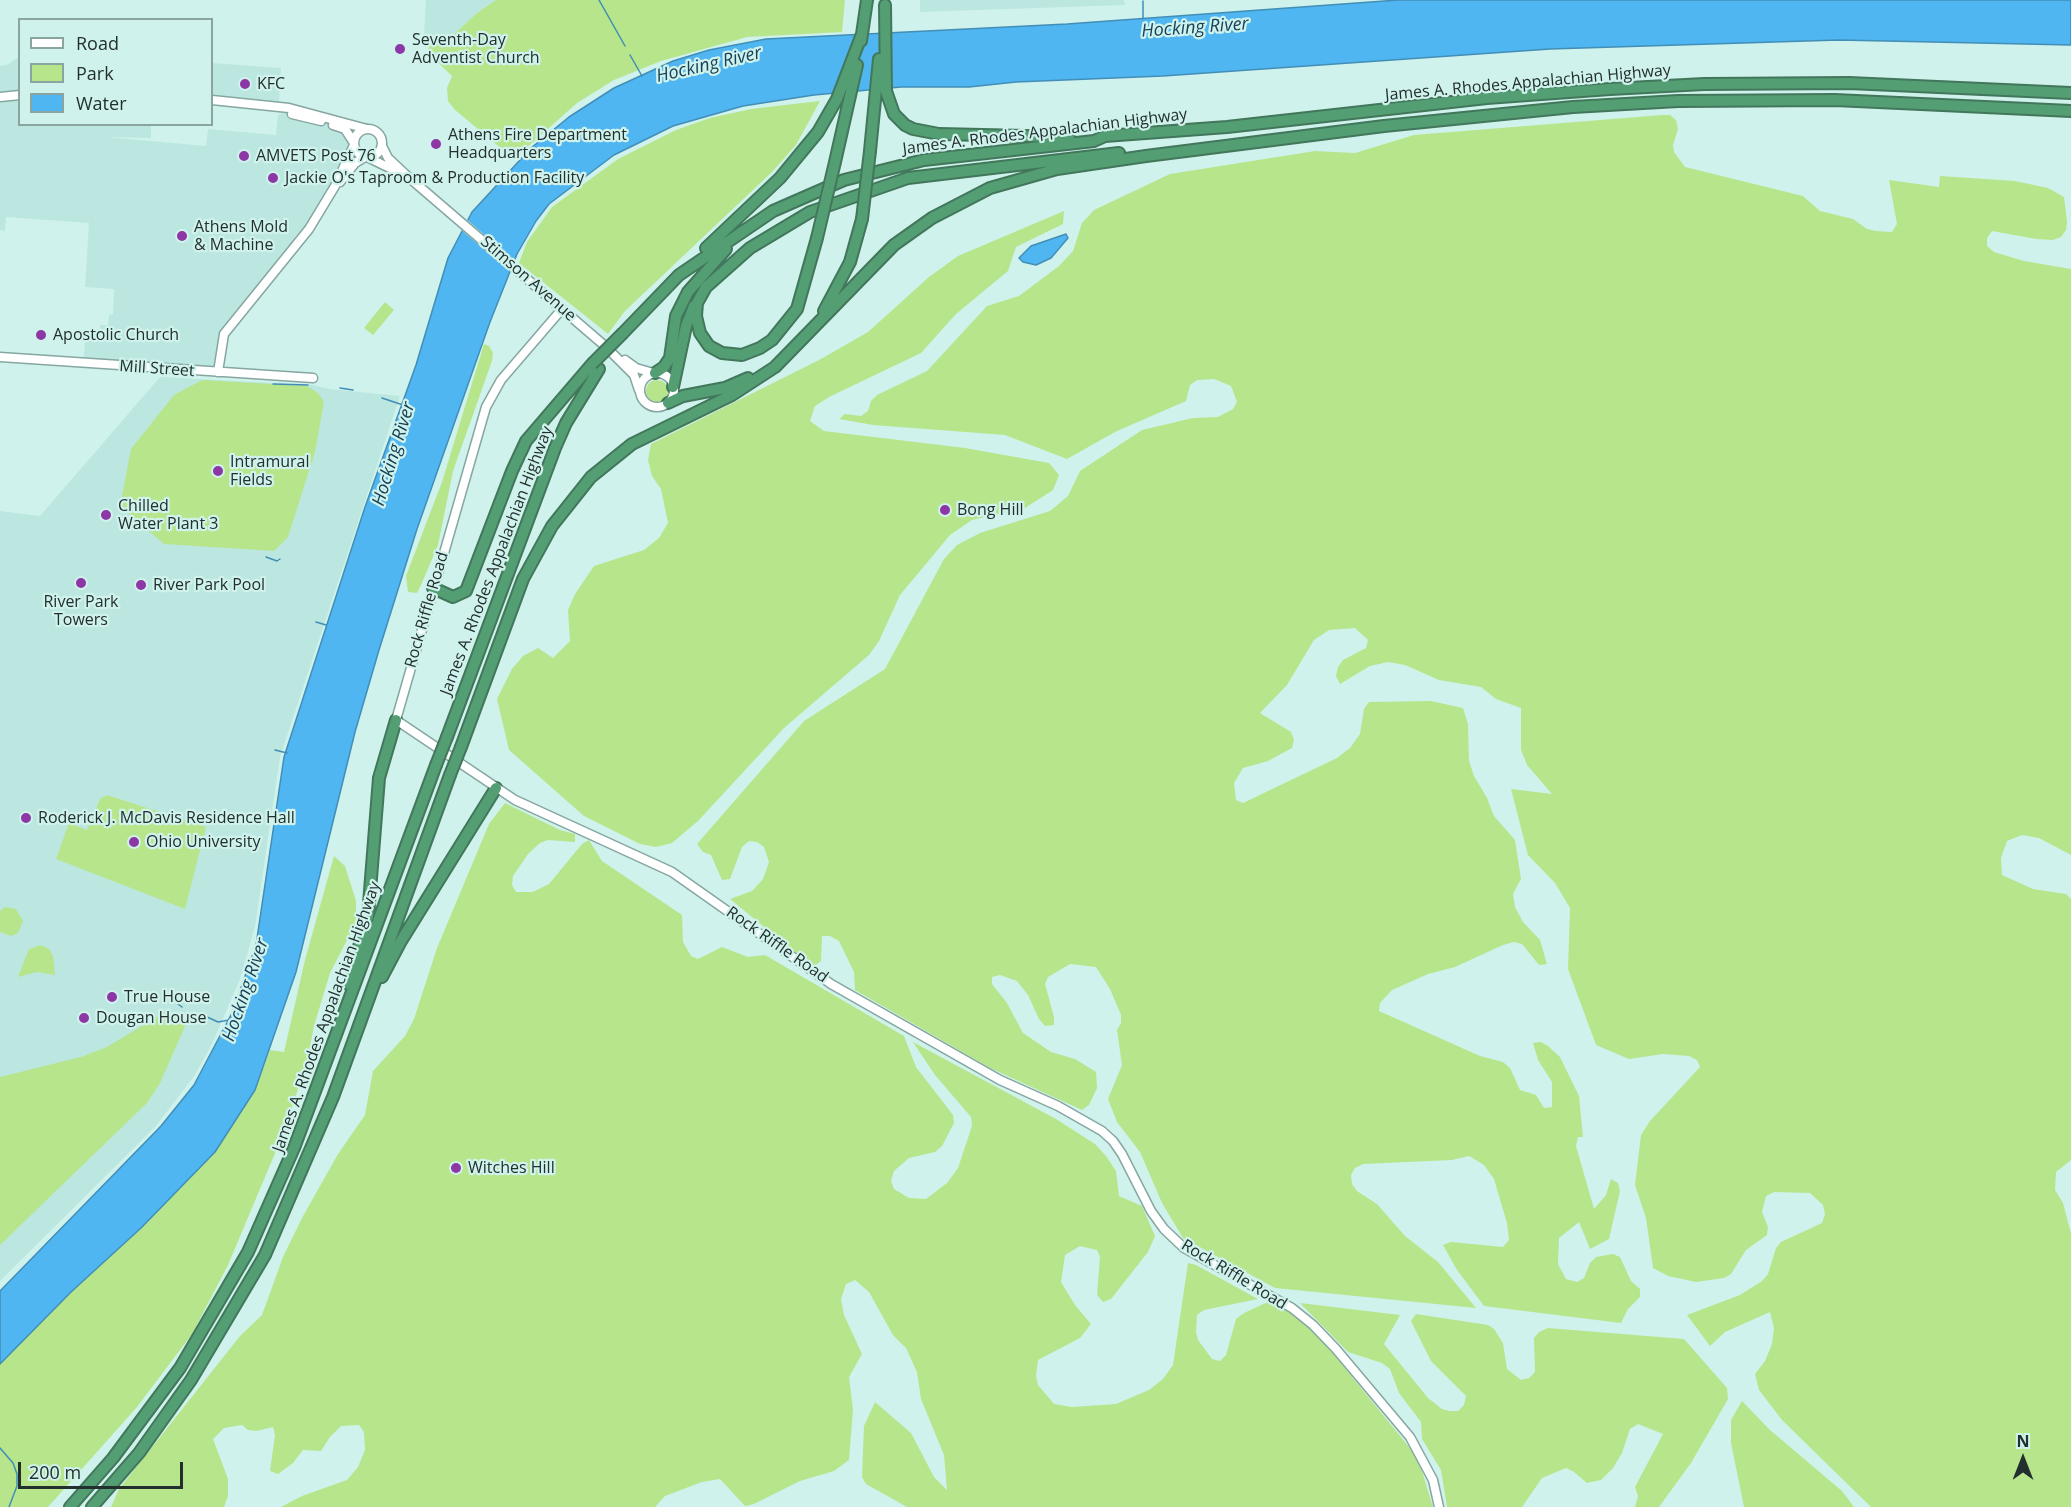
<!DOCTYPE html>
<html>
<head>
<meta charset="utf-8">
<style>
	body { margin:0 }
	#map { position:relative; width:2071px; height:1507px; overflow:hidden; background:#d0f2ec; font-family:"Open Sans",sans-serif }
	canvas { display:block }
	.legend { position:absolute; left:18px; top:18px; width:195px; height:108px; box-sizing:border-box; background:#d0f2ec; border:2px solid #8aa4a0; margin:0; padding:8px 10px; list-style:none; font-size:18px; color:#222f2d }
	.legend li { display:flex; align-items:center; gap:12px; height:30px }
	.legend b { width:30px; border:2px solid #8aa4a0 }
	.north { position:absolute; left:1993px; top:1429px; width:60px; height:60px; -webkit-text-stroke:4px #d0f2ec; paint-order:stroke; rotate:0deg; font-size:16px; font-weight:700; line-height:24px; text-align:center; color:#222f2d }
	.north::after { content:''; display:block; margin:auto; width:21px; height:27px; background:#222f2d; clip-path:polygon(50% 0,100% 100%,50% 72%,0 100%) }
	.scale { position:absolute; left:18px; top:1462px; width:165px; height:27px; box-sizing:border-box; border:3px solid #222f2d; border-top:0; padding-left:8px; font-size:18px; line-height:21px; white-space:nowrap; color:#222f2d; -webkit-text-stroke:4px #d0f2ec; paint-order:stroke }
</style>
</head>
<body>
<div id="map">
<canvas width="2071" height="1507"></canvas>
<ul class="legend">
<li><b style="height:8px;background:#fff"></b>Road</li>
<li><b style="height:16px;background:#b7e58c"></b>Park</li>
<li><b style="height:16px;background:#4fb6f1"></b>Water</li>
</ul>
<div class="north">N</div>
<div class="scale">200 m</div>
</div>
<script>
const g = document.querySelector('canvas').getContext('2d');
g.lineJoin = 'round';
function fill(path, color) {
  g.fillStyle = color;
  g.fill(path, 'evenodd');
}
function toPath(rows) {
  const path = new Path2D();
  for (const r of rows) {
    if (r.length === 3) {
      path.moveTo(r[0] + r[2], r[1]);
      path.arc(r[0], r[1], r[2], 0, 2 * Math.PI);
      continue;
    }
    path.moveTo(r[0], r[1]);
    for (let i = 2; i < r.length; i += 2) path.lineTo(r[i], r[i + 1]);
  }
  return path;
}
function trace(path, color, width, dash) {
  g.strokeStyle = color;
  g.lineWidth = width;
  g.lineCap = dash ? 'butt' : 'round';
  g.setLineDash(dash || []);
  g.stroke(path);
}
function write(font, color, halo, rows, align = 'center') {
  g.font = font + ' "Open Sans",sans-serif';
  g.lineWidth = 4.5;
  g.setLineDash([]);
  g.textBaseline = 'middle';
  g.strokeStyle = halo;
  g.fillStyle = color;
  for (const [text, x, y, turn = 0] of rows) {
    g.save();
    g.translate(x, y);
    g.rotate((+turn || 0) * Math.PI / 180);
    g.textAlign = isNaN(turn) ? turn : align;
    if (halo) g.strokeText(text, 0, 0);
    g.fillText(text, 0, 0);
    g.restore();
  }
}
fill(toPath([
	[426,0,496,0,477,13,453,35,424,35],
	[920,0,1124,0,1125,5,920,12],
	[19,57,20,124,151,125,151,138,106,137,206,146,208,129,276,135,278,115,285,112,335,125,354,143,317,217,224,334,218,372,87,364,84,357,85,338,99,339,100,325,108,325,109,315,113,314,114,289,85,287,89,223,6,217,5,231,0,230,0,66,7,65],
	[212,63,281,68,279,103,212,97],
	[160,377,314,385,329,389,400,396,280,757,255,927,240,979,212,1044,195,1075,156,1126,0,1281,0,511,40,516]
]), '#bce7e0');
fill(toPath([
	[496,0,845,0,842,32,747,37,661,61,614,80,577,103,514,159,455,110,448,101,447,88,452,76,427,52,433,35,453,35,477,13],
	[820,101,796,145,772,172,625,311,608,334,519,263,527,242,552,207,618,159,676,130,710,118,751,109],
	[1662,115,1670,115,1676,120,1678,129,1673,145,1674,152,1685,167,1803,196,1820,211,1853,219,1867,229,1876,231,1892,232,1897,224,1889,180,1939,187,1940,176,2015,181,2048,188,2064,197,2067,222,2066,230,2061,237,2053,240,2036,239,1992,231,1987,238,1987,246,1994,252,2024,261,2071,269,2071,855,2039,838,2022,835,2007,841,2001,858,2002,875,2033,889,2066,894,2071,899,2071,1160,2056,1172,2055,1190,2063,1203,2071,1234,2071,1507,1871,1507,1782,1420,1759,1390,1755,1374,1765,1361,1772,1344,1774,1328,1770,1312,1725,1332,1710,1346,1687,1315,1740,1295,1762,1281,1768,1274,1776,1248,1781,1242,1822,1223,1825,1214,1823,1205,1810,1193,1774,1192,1766,1196,1762,1212,1768,1227,1767,1235,1746,1250,1731,1274,1724,1278,1696,1282,1668,1276,1653,1268,1646,1218,1635,1185,1641,1135,1650,1121,1700,1067,1697,1060,1689,1056,1663,1054,1629,1059,1596,1045,1568,969,1570,908,1555,883,1528,855,1511,789,1552,794,1527,765,1521,750,1521,708,1496,699,1481,687,1439,680,1405,665,1388,662,1370,666,1340,684,1336,676,1338,667,1343,660,1366,648,1368,640,1355,628,1329,630,1314,640,1287,685,1260,713,1291,732,1294,740,1292,748,1268,761,1243,768,1234,783,1236,800,1243,803,1337,758,1350,748,1360,734,1364,709,1369,702,1431,701,1463,708,1468,724,1469,761,1474,776,1487,798,1494,816,1515,840,1521,879,1513,894,1515,907,1523,922,1540,940,1547,964,1539,965,1522,944,1514,942,1503,945,1455,967,1428,974,1392,990,1380,1003,1379,1011,1480,1056,1503,1062,1510,1068,1520,1090,1536,1095,1544,1108,1552,1107,1552,1082,1538,1060,1533,1043,1541,1042,1548,1046,1560,1057,1579,1096,1583,1137,1578,1137,1576,1146,1594,1209,1606,1195,1611,1179,1618,1183,1620,1191,1609,1239,1590,1249,1579,1222,1559,1238,1558,1264,1566,1279,1577,1282,1584,1278,1590,1263,1596,1257,1613,1254,1620,1257,1631,1281,1640,1289,1640,1297,1628,1309,1621,1323,1484,1306,1457,1270,1443,1245,1451,1242,1503,1247,1509,1240,1507,1223,1494,1179,1484,1165,1469,1156,1452,1160,1363,1164,1355,1168,1351,1175,1352,1184,1357,1191,1377,1204,1405,1236,1438,1262,1476,1308,1275,1288,1183,1238,1162,1203,1140,1152,1117,1122,1108,1099,1122,1065,1117,1030,1121,1023,1121,1015,1110,989,1096,967,1070,964,1048,977,1045,984,1054,1017,1054,1025,1045,1026,1039,1019,1028,995,1017,981,1000,975,992,977,992,984,1007,1003,1023,1033,1051,1052,1075,1059,1096,1072,1097,1088,1089,1105,1082,1110,990,1068,855,990,854,972,839,941,830,936,822,936,821,961,813,967,730,899,752,891,763,879,769,862,764,847,757,842,749,841,742,847,730,879,722,880,711,855,703,852,697,844,804,721,885,669,944,559,957,545,980,533,1050,511,1068,496,1080,471,1142,430,1193,418,1218,417,1233,409,1237,402,1231,386,1214,379,1197,380,1190,385,1186,401,1115,432,1067,459,1005,435,873,425,839,419,845,414,861,416,868,411,871,401,877,395,927,371,987,306,1019,296,1059,266,1073,251,1082,223,1094,210,1170,174,1315,151,1355,153,1414,135],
	[1064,211,1063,224,1016,247,1008,271,956,314,921,353,829,397,815,406,810,421,824,431,965,448,1049,463,1059,475,1053,490,1025,508,972,520,950,535,900,595,879,641,869,655,784,728,698,821,672,843,656,847,640,844,584,816,509,750,497,699,512,669,523,656,538,648,553,658,570,641,568,610,575,594,594,566,644,550,659,538,668,523,661,489,652,476,648,460,651,444,821,359,868,332,929,277,958,256],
	[385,302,394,310,373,335,364,328],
	[484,344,489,346,493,353,492,361,453,471,438,545,421,585,417,593,408,592,406,576,442,482],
	[657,391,11],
	[202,380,307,386,318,393,324,402,315,452,288,537,274,551,164,544,120,506,131,449,174,395],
	[107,795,206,827,185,909,56,859,69,823,87,830,100,799],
	[505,803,560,830,575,834,575,842,548,840,540,843,528,854,513,876,512,885,516,892,533,892,549,884,582,844,589,840,602,861,682,915,683,942,691,956,698,959,722,947,748,957,765,955,904,1036,916,1067,953,1115,954,1123,942,1146,935,1152,909,1158,894,1171,891,1181,894,1189,909,1198,926,1199,947,1183,958,1168,972,1126,971,1117,935,1075,913,1042,1056,1119,1095,1144,1106,1156,1116,1171,1119,1196,1142,1206,1155,1236,1148,1252,1111,1299,1103,1302,1097,1295,1100,1257,1097,1250,1080,1246,1065,1255,1061,1282,1075,1305,1091,1324,1080,1338,1038,1360,1036,1376,1038,1385,1054,1404,1072,1407,1116,1404,1149,1390,1163,1379,1173,1365,1188,1263,1196,1265,1258,1299,1204,1310,1197,1315,1196,1332,1198,1340,1212,1359,1220,1361,1226,1355,1236,1319,1244,1313,1270,1301,1309,1324,1418,1458,1433,1507,907,1507,866,1484,862,1477,864,1426,875,1402,911,1433,934,1477,947,1490,944,1455,921,1399,917,1372,906,1348,893,1335,869,1292,855,1280,846,1284,841,1299,844,1315,862,1354,849,1377,853,1410,849,1460,834,1471,800,1481,754,1504,745,1506,720,1479,702,1482,673,1493,665,1496,655,1507,281,1507,302,1496,347,1480,358,1467,365,1450,364,1432,359,1425,341,1426,330,1437,321,1451,303,1450,293,1463,278,1474,270,1471,275,1435,273,1427,256,1431,248,1430,242,1425,224,1428,213,1439,228,1479,228,1496,224,1507,111,1507,119,1489,240,1336,262,1315,283,1257,302,1218,338,1154,365,1115,373,1071,405,1036,414,1019,437,948,489,824],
	[334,856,345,866,356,901,356,923,330,973,314,1026,307,1063,281,1139,228,1265,192,1334,137,1407,48,1507,0,1507,0,1364,71,1292,141,1228,215,1152,255,1090,270,1050,284,1052,305,960],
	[5,907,16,909,23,921,18,933,11,936,0,932,0,911],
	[41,945,49,949,53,956,55,975,37,972,18,977,29,949],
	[165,1012,186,1024,160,1083,147,1103,0,1245,0,1077,81,1057,107,1047],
	[1300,1303,1400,1315,1384,1344,1428,1398,1442,1409,1449,1411,1458,1411,1464,1405,1466,1396,1431,1361,1411,1321,1416,1314,1488,1325,1494,1329,1503,1343,1507,1369,1521,1380,1529,1378,1535,1372,1534,1338,1539,1332,1548,1328,1684,1339,1727,1388,1728,1399,1691,1463,1659,1507,1635,1507,1638,1496,1635,1487,1663,1434,1638,1424,1630,1429,1622,1453,1613,1468,1601,1480,1587,1483,1574,1472,1566,1468,1542,1478,1522,1507,1447,1507,1441,1470,1422,1439,1421,1422,1399,1393,1390,1369,1382,1363,1348,1352],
	[1742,1401,1770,1430,1842,1491,1854,1507,1744,1507,1731,1443,1731,1420]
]), '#b7e58c');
const water = toPath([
	[1398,0,2071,0,2071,45,1839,40,1550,49,1163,76,1016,82,969,87,901,87,814,95,743,106,673,126,614,155,549,204,536,221,517,254,490,322,417,529,379,650,355,732,296,972,255,1090,215,1152,141,1228,71,1292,0,1364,0,1291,161,1126,194,1085,232,1013,256,945,284,757,365,507,416,365,448,258,472,212,531,148,569,117,614,88,673,61,709,50,766,39,1067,24,1398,0],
	[1066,234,1068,238,1051,258,1036,265,1023,262,1019,258,1031,246,1066,234]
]);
fill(water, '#4fb6f1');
trace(water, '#428eb6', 1.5);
fill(toPath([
	[465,218,517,263,513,274,459,228]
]), '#d0f2ec');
trace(toPath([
	[599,0,625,46],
	[1143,1,1143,19],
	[630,55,642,76],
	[273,384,308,385],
	[340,388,353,390],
	[382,398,403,405],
	[266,557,277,561,280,559],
	[316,622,326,625],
	[275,750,287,753],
	[178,1004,182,1007],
	[205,1016,218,1022,229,1020],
	[0,1448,13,1463,17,1474,17,1486,9,1507]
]), '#428eb6', 1.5);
const secondary = toPath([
	[0,97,20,95],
	[212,100,289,108,367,129],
	[292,114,321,121],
	[333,125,345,129,354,143],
	[368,143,14],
	[382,146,388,158,406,175,605,346,634,375,639,390],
	[369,158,398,172],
	[340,182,355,163,365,157],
	[562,309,501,380,486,407,396,720,515,800,672,872,831,984,1000,1080,1058,1106,1102,1131,1113,1141,1122,1154,1151,1211,1164,1229,1184,1248,1292,1308,1313,1325,1336,1349,1410,1437,1433,1480,1439,1507],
	[0,357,313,378],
	[625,360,636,368,653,373],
	[218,372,224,334,309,229,335,186,354,145],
	[657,390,17]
]);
const highway = toPath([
	[885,5,886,91,894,114,905,125,913,129,939,134,1069,137],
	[861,41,867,0],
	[870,151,879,59],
	[835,162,857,65],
	[817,238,797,309,772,340,760,348,742,355,722,353,709,346,700,333,696,316,697,303,706,287,750,248,810,212,908,178,1119,153],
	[706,248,780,178,818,132,837,99,862,34],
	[824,311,850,262,862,219],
	[623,333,679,275,773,211,844,180,924,160,1094,141,1105,136,1227,127,1487,98,1610,89,1704,84,1849,83,2071,93],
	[655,373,664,367,670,358,676,316,688,292,726,249],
	[673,387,686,326,694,306],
	[668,403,683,396,725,388,748,378],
	[433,588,453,597,466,591,512,471,526,441,592,364],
	[447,737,555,448,566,423,599,369],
	[461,747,523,579,552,526,591,477,632,444,732,395,775,367,894,245,932,218,990,188,1057,169,1146,156,1384,126,1573,107,1678,101,1835,100,2071,111],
	[382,977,401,941,496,788],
	[348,984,368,916,379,778,396,720],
	[70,1507,113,1458,180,1368,248,1252,294,1148,436,765],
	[92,1507,139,1453,191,1380,265,1255,333,1097,450,775]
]);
trace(secondary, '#86a6a1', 11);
trace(highway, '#42775b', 14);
trace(secondary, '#fff', 8);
trace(highway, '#549e74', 10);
const highwayBridge = toPath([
	[862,219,870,151],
	[817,238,835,162],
	[592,364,623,333],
	[436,765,447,737],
	[450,775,461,747]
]);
trace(highwayBridge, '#42775b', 14, []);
trace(highwayBridge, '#549e74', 10);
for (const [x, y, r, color] of [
	[400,49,6,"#8c37a5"],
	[245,84,6,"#8c37a5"],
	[436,144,6,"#8c37a5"],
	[244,156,6,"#8c37a5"],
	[273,178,6,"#8c37a5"],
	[182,236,6,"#8c37a5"],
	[41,335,6,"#8c37a5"],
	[218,471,6,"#8c37a5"],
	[945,510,6,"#8c37a5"],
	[106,515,6,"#8c37a5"],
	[81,583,6,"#8c37a5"],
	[141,585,6,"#8c37a5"],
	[26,818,6,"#8c37a5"],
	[134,842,6,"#8c37a5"],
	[112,997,6,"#8c37a5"],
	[84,1018,6,"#8c37a5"],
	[456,1168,6,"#8c37a5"]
]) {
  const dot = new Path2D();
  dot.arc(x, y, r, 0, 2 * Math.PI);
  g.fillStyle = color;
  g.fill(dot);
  trace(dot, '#d0f2ec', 2);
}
write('16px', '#222f2d', '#d0f2ec', [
	["Seventh-Day",412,40],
	["Adventist Church",412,58],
	["KFC",257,84],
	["Athens Fire Department",448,135],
	["Headquarters",448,153],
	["AMVETS Post 76",256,156],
	["Jackie O's Taproom & Production Facility",285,178],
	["Athens Mold",194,227],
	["& Machine",194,245],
	["Apostolic Church",53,335],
	["Intramural",230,462],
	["Fields",230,480],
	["Chilled",118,506],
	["Water Plant 3",118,524],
	["Bong Hill",957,510],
	["River Park Pool",153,585],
	["River Park",81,602,"center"],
	["Towers",81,620,"center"],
	["Roderick J. McDavis Residence Hall",38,818],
	["Ohio University",146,842],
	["True House",124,997],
	["Dougan House",96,1018],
	["Witches Hill",468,1168]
], 'left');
write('16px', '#222f2d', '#d0f2ec', [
	["James A. Rhodes Appalachian Highway",1528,83,-5],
	["James A. Rhodes Appalachian Highway",1045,132,-7],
	["Stimson Avenue",528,279,41],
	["Mill Street",157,369,4],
	["James A. Rhodes Appalachian Highway",497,561,-69],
	["Rock Riffle Road",427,610,-74],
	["Rock Riffle Road",777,945,35],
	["James A. Rhodes Appalachian Highway",327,1017,-70],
	["Rock Riffle Road",1234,1275,31]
]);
write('italic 18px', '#164159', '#d0f2ec', [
	["Hocking River",1195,28,-4],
	["Hocking River",709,65,-13],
	["Hocking River",394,454,-73],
	["Hocking River",246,990,-71]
]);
</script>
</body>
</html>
